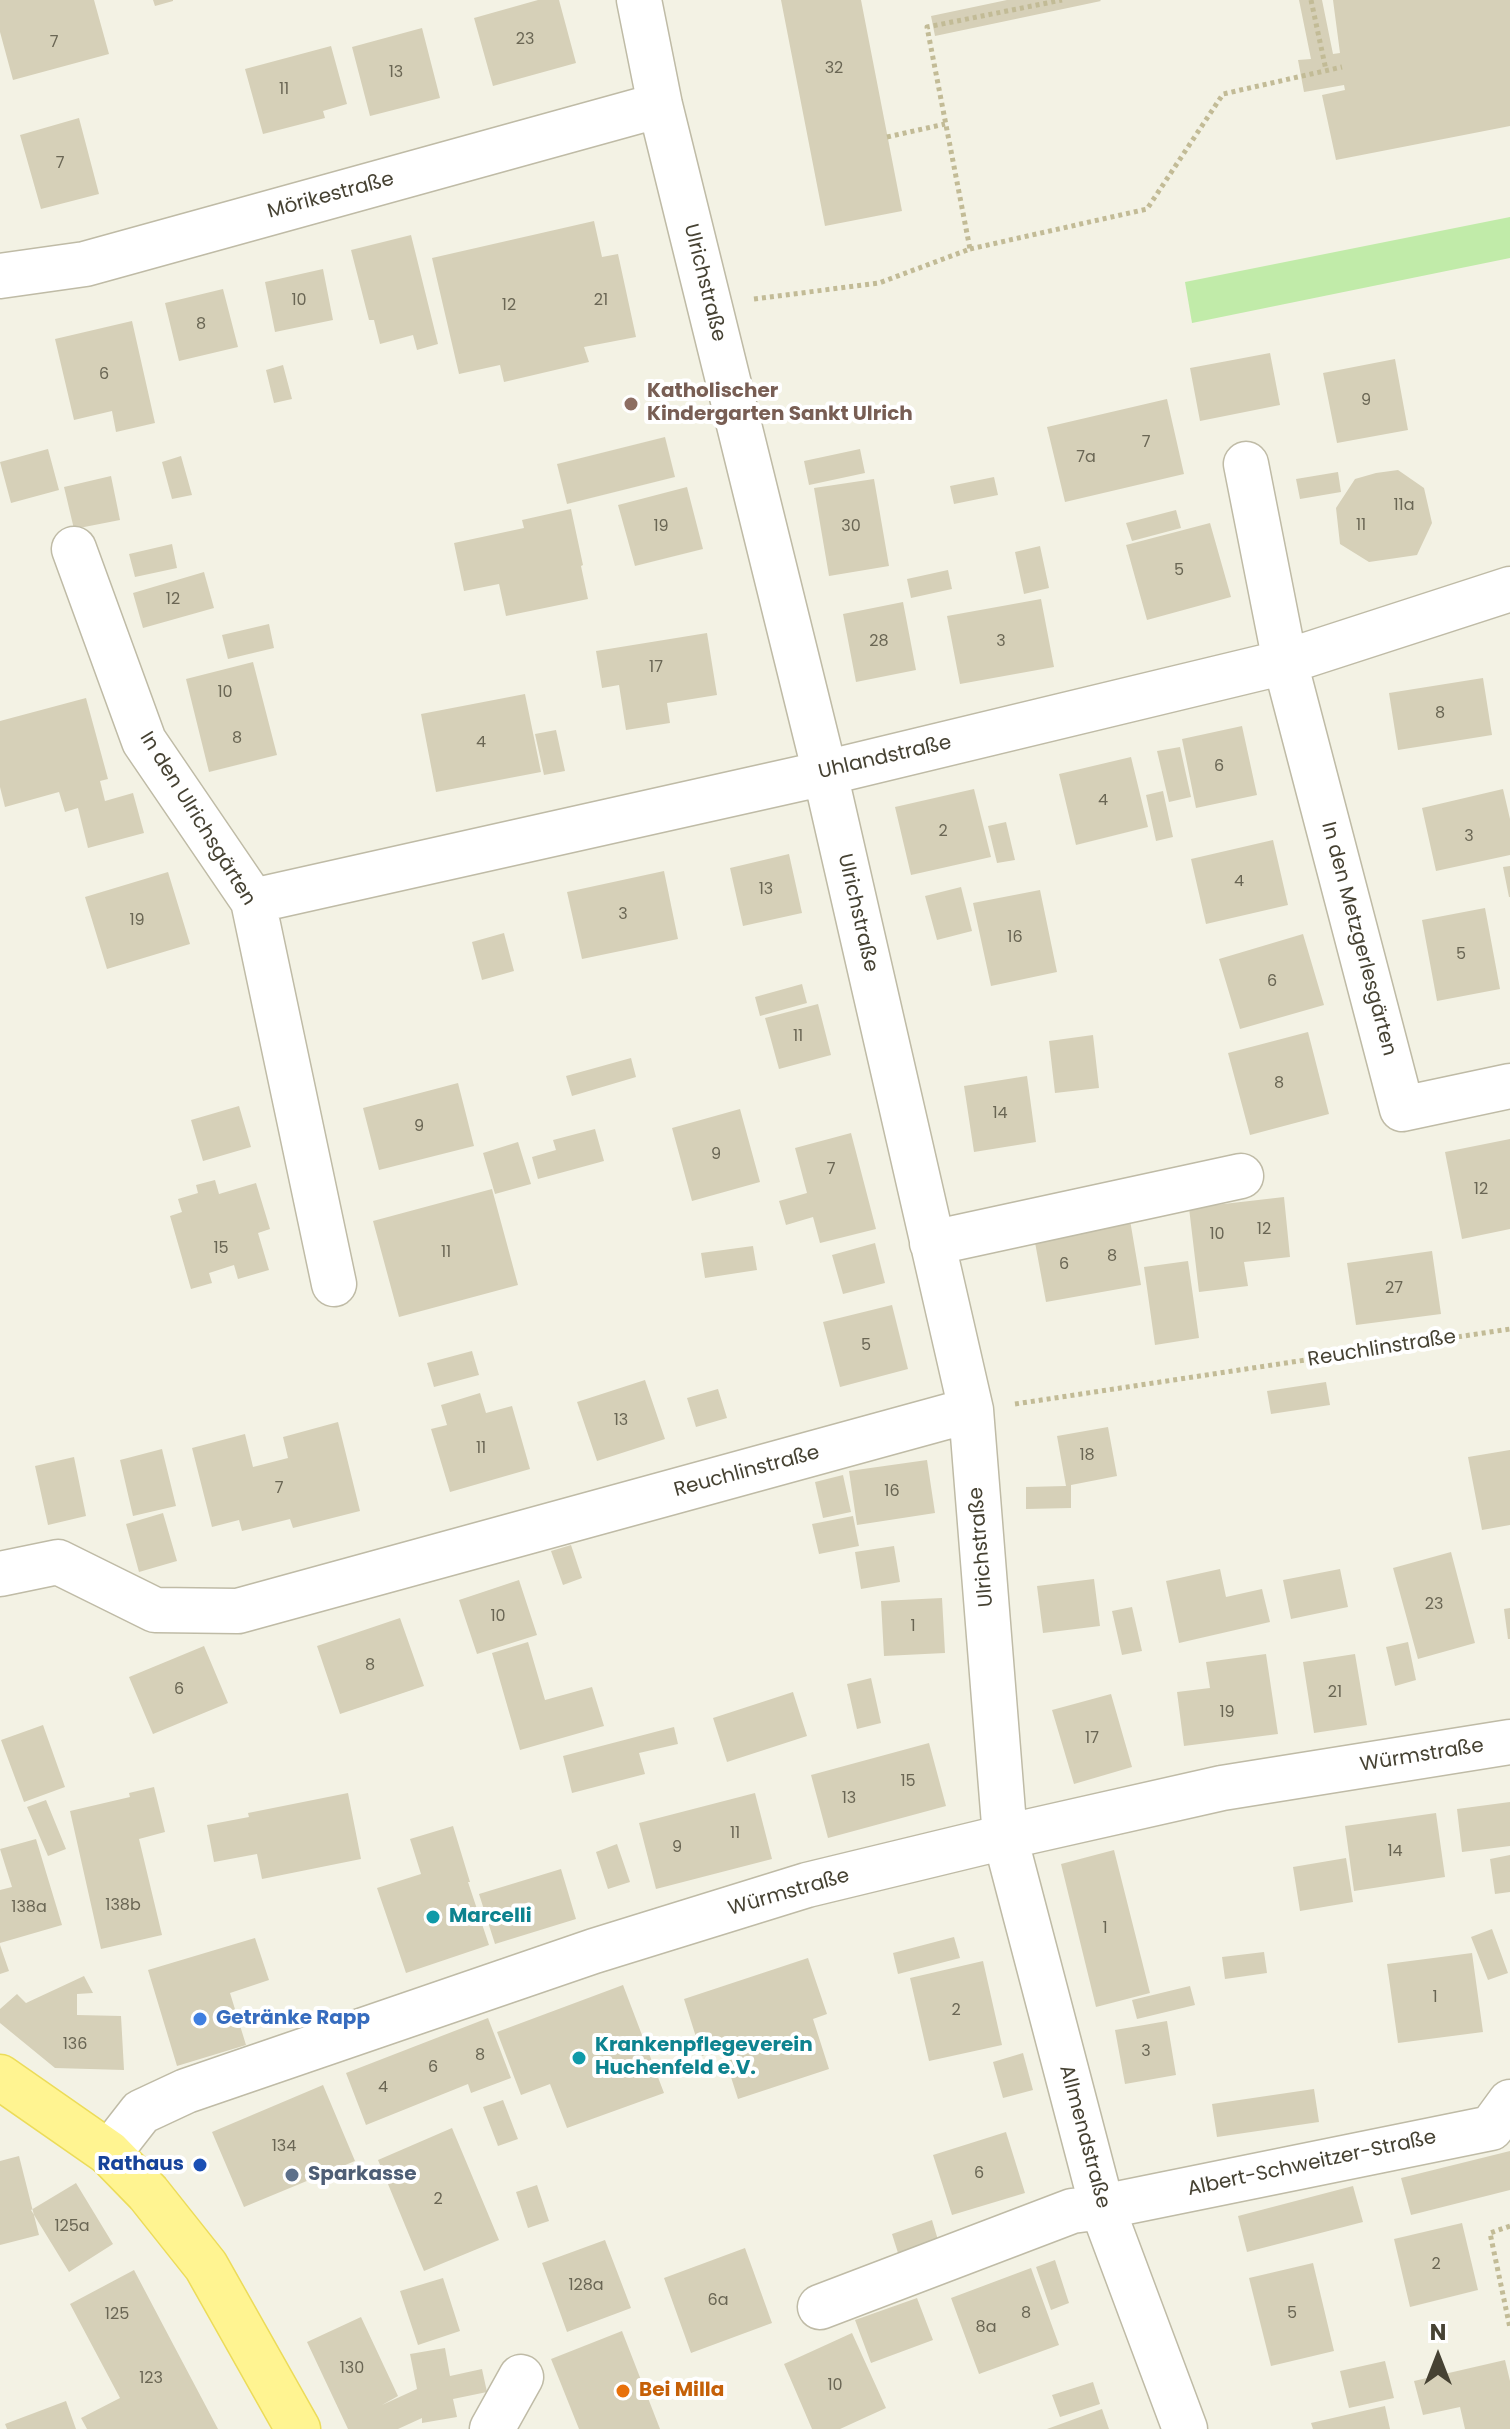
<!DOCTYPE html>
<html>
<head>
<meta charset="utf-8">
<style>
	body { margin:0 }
	#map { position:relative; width:1510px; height:2429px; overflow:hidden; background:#f3f2e4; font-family:Poppins,sans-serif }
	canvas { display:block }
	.north { position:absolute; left:1398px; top:2317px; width:80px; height:80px; -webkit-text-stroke:6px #fff; paint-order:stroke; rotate:0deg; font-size:22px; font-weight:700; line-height:32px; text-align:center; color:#464233 }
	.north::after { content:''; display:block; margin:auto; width:28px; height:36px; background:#464233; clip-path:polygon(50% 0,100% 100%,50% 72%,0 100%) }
</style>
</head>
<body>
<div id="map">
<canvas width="1510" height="2429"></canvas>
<div class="north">N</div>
</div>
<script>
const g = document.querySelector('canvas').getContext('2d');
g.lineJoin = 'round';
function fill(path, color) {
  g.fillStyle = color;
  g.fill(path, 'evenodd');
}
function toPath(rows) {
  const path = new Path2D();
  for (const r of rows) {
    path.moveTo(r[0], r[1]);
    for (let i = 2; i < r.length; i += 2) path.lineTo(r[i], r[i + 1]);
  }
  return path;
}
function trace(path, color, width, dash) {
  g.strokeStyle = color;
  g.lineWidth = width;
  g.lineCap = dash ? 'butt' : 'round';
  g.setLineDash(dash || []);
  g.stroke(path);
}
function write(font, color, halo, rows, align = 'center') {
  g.font = font + ' Poppins,sans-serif';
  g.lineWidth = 8;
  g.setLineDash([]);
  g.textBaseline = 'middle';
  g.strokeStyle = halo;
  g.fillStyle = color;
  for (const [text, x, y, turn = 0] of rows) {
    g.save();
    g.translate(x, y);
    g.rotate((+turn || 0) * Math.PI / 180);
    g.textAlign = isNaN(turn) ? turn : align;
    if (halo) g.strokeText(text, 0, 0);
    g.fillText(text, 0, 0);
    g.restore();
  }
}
fill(toPath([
	[1510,217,1510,258,1192,323,1185,282]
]), '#c1eba9');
fill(toPath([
	[0,0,94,0,109,54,13,80,0,32],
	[153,0,173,0,173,1,155,6],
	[538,0,559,0,576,63,493,86,474,18],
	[781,0,861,0,902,211,825,226],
	[1007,0,1100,0,1101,1,935,36,931,16],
	[1299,0,1322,0,1333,54,1340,53,1333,0,1510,0,1510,126,1336,160,1322,95,1345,90,1344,85,1304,92,1298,60,1311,59],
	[422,28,440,98,370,116,352,47],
	[331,46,347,104,323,111,325,118,263,134,245,69],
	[79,118,99,194,41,209,20,135],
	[594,221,602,257,618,254,636,337,584,347,589,362,504,382,500,365,459,374,432,258],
	[411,235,438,344,417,350,413,335,380,344,374,320,369,320,351,250],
	[323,269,333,320,275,332,265,282],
	[223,289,238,347,179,361,165,303],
	[132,321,155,423,116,432,112,411,74,420,55,339],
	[1270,353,1280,405,1200,421,1190,368],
	[1395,359,1408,430,1337,443,1323,373],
	[283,365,292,399,274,403,266,370],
	[1167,399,1184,474,1065,502,1047,427],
	[665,437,675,477,567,504,557,464],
	[48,449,59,490,11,503,0,462],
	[860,449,865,473,809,485,804,461],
	[181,456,192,495,172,499,162,462],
	[1398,470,1424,488,1432,523,1417,555,1369,562,1340,544,1336,508,1355,479,1376,473],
	[1338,472,1341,492,1300,499,1296,479],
	[111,476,120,520,74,529,64,487],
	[994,477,998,495,954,504,950,486],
	[874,479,889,566,829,576,814,488],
	[687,487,703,549,635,566,618,505],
	[571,509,583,565,581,566,588,599,506,616,499,584,464,591,454,543,524,528,522,520],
	[1176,510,1181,528,1132,541,1126,523],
	[1210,523,1231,597,1147,620,1126,545],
	[172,544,177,568,135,577,129,554],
	[1040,546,1049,588,1024,594,1015,552],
	[948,570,952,589,911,598,907,579],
	[204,572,214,608,143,628,133,593],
	[1041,599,1054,667,960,684,947,616],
	[903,602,916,670,856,682,843,614],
	[269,624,274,648,228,659,222,635],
	[707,633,717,695,667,703,670,723,626,730,619,685,602,688,596,651],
	[253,662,277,755,209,772,186,679],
	[1483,678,1492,735,1398,750,1389,693],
	[525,694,541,772,436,792,421,714],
	[86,698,108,779,100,781,105,801,133,793,144,833,88,848,78,808,65,812,59,792,5,807,0,787,0,721],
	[1242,726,1257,795,1196,808,1182,739],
	[556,730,565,771,544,775,535,734],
	[1180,747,1191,797,1169,802,1157,751],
	[1131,757,1148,827,1076,845,1059,774],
	[974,789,991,857,911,875,895,807],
	[1503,789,1510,819,1510,855,1436,871,1422,808],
	[1163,791,1173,837,1156,841,1146,795],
	[1006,822,1015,860,997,863,988,826],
	[1273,840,1288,905,1206,924,1191,859],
	[789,854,802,913,743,926,730,868],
	[1510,866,1510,897,1509,897,1503,867],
	[664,871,678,939,582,959,567,892],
	[168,872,190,944,107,969,85,897],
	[961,887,972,931,937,940,925,896],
	[1040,890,1057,972,991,986,973,903],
	[1485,908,1500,989,1437,1001,1422,920],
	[504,933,514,971,482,980,472,942],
	[1303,934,1324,1005,1240,1029,1219,959],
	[802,984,807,1003,760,1016,755,997],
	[818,1004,831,1055,779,1069,765,1018],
	[1308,1032,1329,1114,1250,1135,1228,1053],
	[1093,1035,1099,1088,1055,1093,1049,1041],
	[631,1058,636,1077,572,1096,566,1076],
	[1027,1076,1036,1142,974,1152,964,1086],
	[458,1083,474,1146,379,1170,363,1108],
	[239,1106,251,1147,203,1161,191,1120],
	[740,1109,760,1182,692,1201,672,1128],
	[595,1129,604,1161,538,1179,532,1157,556,1150,553,1140],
	[851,1133,876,1229,820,1243,813,1217,786,1225,779,1201,807,1193,795,1148],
	[1510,1139,1510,1229,1462,1239,1445,1152],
	[518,1142,531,1184,495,1194,483,1153],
	[215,1180,219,1194,256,1183,270,1229,258,1233,269,1270,238,1279,234,1265,209,1273,212,1283,191,1289,170,1216,182,1212,178,1199,198,1193,196,1185],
	[492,1189,518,1285,399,1317,373,1221],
	[1284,1197,1290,1257,1244,1262,1248,1286,1199,1292,1189,1208],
	[1130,1220,1141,1285,1046,1302,1034,1237],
	[875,1243,885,1283,843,1294,832,1255],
	[753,1246,757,1270,705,1278,701,1253],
	[1432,1251,1441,1314,1356,1325,1347,1263],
	[1188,1261,1199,1338,1155,1345,1144,1267],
	[892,1305,908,1369,840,1387,823,1322],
	[472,1351,479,1375,434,1387,427,1363],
	[645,1380,665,1439,597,1461,577,1402],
	[1326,1382,1330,1405,1271,1414,1267,1391],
	[718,1389,727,1418,696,1427,687,1398],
	[480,1393,486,1413,512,1406,530,1469,450,1492,431,1429,447,1425,441,1405],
	[338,1422,360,1511,293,1528,290,1519,242,1531,239,1520,212,1527,192,1448,245,1434,253,1467,288,1458,283,1437],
	[1108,1427,1117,1476,1071,1485,1071,1508,1026,1509,1026,1487,1066,1486,1057,1436],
	[162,1449,176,1506,133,1516,120,1460],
	[1510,1450,1510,1525,1482,1530,1468,1457],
	[74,1457,86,1516,48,1525,35,1466],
	[927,1460,935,1513,857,1525,849,1471],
	[843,1475,851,1512,823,1518,815,1482],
	[163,1513,177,1561,139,1572,126,1524],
	[853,1516,859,1546,819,1554,812,1524],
	[571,1545,582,1578,563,1585,551,1551],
	[894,1546,900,1582,861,1589,855,1552],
	[1451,1552,1475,1643,1418,1659,1393,1568],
	[1220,1569,1226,1597,1262,1589,1270,1622,1179,1643,1166,1581],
	[1340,1569,1348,1607,1291,1619,1283,1580],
	[1094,1579,1100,1626,1043,1633,1037,1586],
	[519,1580,537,1635,477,1654,459,1600],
	[942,1598,945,1653,884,1656,881,1601],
	[1132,1607,1142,1651,1122,1655,1112,1611],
	[1510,1608,1510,1639,1508,1639,1504,1609],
	[400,1618,424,1686,340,1714,317,1646],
	[528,1642,545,1700,592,1687,604,1726,520,1750,492,1653],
	[1408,1642,1416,1680,1395,1686,1386,1647],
	[204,1646,228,1703,153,1734,129,1677],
	[1266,1654,1278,1734,1184,1746,1177,1692,1210,1688,1206,1662],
	[1355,1654,1367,1725,1314,1733,1303,1662],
	[871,1678,881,1723,857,1729,847,1684],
	[793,1692,807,1736,727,1762,713,1718],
	[1111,1694,1132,1767,1074,1784,1052,1710],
	[43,1725,65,1787,24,1802,1,1740],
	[674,1727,678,1744,639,1753,645,1774,572,1793,563,1756],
	[929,1743,946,1806,828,1838,811,1775],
	[154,1787,165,1832,139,1839,162,1935,101,1949,70,1811,130,1797,129,1793],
	[348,1793,361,1859,262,1879,257,1854,214,1862,207,1825,249,1817,248,1813],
	[755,1793,772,1859,656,1889,639,1823],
	[46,1800,66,1849,48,1856,27,1807],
	[1510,1802,1510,1846,1462,1852,1457,1809],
	[1436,1813,1445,1877,1354,1891,1345,1826],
	[453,1826,470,1882,468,1882,489,1945,406,1973,377,1888,421,1874,410,1839],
	[36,1839,62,1925,0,1943,0,1890,12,1887,0,1849],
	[617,1844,630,1882,608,1889,596,1852],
	[1114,1850,1150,1993,1096,2007,1061,1864],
	[1510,1855,1510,1892,1495,1894,1490,1859],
	[1346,1858,1353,1902,1300,1911,1293,1867],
	[561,1869,576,1919,495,1944,479,1894],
	[1492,1929,1508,1973,1488,1980,1471,1937],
	[954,1937,960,1958,898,1974,893,1953],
	[255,1938,269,1980,230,1993,246,2045,177,2066,148,1970],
	[0,1945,9,1971,0,1974],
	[1264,1952,1267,1973,1225,1979,1222,1957],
	[1472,1953,1483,2032,1398,2043,1387,1964],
	[808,1958,827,2014,813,2019,829,2069,738,2099,722,2049,702,2056,684,1999],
	[983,1961,1002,2045,929,2061,910,1978],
	[84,1976,93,1993,77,1994,77,2015,121,2016,124,2070,55,2068,0,2023,0,2009,17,1994,26,2003],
	[623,1985,664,2093,567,2128,550,2084,521,2095,497,2032],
	[1190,1986,1195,2005,1137,2019,1132,2000],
	[488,2018,511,2078,471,2093,468,2084,366,2125,346,2073],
	[1167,2021,1176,2075,1125,2084,1115,2030],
	[1023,2053,1033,2090,1003,2098,993,2062],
	[323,2085,355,2161,244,2207,212,2132],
	[1314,2089,1319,2122,1217,2137,1212,2104],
	[503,2100,518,2139,498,2146,483,2107],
	[452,2128,499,2240,424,2271,378,2160],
	[1006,2132,1025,2193,952,2215,933,2155],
	[1510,2151,1510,2190,1411,2215,1401,2178],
	[19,2156,39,2235,0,2245,0,2161],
	[76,2183,113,2244,69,2272,31,2210],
	[537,2185,549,2221,528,2228,516,2192],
	[1353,2186,1363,2222,1247,2252,1238,2216],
	[932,2220,938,2240,898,2253,892,2234],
	[1462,2223,1478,2290,1410,2307,1394,2239],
	[605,2240,631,2308,567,2332,542,2263],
	[745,2248,772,2323,691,2353,664,2278],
	[1055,2260,1069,2303,1051,2310,1036,2267],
	[1313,2263,1334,2351,1271,2366,1249,2278],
	[1031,2268,1059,2345,979,2374,951,2298],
	[134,2270,164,2327,218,2429,87,2429,81,2418,120,2398,70,2304],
	[443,2278,460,2331,418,2345,400,2291],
	[917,2298,933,2340,871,2363,855,2320],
	[361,2317,398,2396,382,2405,417,2389,410,2354,445,2348,450,2376,482,2369,487,2392,453,2399,457,2417,422,2423,422,2418,398,2429,348,2429,307,2342],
	[622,2331,660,2429,579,2429,551,2359],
	[852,2333,886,2408,840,2429,812,2429,784,2364],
	[1505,2360,1510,2381,1510,2429,1465,2429,1460,2407,1423,2415,1414,2381],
	[1385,2361,1394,2398,1349,2408,1340,2371],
	[1093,2382,1100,2404,1060,2417,1052,2395],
	[66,2401,76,2429,7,2429,5,2424],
	[1385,2406,1390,2429,1313,2429,1311,2423],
	[1102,2409,1109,2429,1047,2429]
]), '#d6d0b8');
const minor = toPath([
	[639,0,660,105,825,773,971,1410,1005,1837,1102,2207,1185,2429],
	[0,276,85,264,660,105],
	[1246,464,1285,662,1402,1109,1510,1086],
	[74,549,144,741,253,901,334,1284],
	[253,901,825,773,1285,662,1510,589],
	[932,1243,1241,1176],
	[0,1574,58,1562,155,1610,238,1611,971,1410],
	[109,2153,141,2112,186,2091,594,1951,807,1885,1005,1837,1222,1788,1510,1742],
	[820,2307,1072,2211,1102,2207,1491,2128,1510,2102],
	[492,2429,521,2377]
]);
const major = toPath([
	[0,2077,109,2153,148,2193,206,2266,298,2429]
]);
trace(minor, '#bfbba6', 47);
trace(major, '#ecdc59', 47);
trace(toPath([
	[1311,0,1326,70],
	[887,137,945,124],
	[970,249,1147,209,1223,94,1342,67],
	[754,299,879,283,970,249,927,27,1062,0],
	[1015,1404,1510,1329],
	[1510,2226,1490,2233,1510,2328]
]), '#c2bb96', 5, [4, 4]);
trace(minor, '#fff', 44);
trace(major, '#fff491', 44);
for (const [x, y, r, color] of [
	[631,404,8,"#8d6e63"],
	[433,1917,8,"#0f9aa8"],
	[200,2019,8,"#3f7fe0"],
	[579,2058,8,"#0f9aa8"],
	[200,2165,8,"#1a4fb4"],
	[292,2175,8,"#5c6f8a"],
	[623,2391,8,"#e8710a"]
]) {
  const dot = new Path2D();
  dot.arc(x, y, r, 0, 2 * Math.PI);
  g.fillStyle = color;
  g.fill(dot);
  trace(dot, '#fff', 3);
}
write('16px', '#6a6654', null, [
	["23",525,40],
	["7",54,43],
	["32",834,69],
	["13",396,73],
	["11",284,90],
	["7",60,164],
	["10",299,301],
	["21",601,301],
	["12",509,306],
	["8",201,325],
	["6",104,375],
	["9",1366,401],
	["7",1146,443],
	["7a",1086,458],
	["11a",1404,506],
	["11",1361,526],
	["19",661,527],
	["30",851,527],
	["5",1179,571],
	["12",173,600],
	["28",879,642],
	["3",1001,642],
	["17",656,668],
	["10",225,693],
	["8",1440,714],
	["8",237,739],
	["4",481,743],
	["6",1219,767],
	["4",1103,801],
	["2",943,832],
	["3",1469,837],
	["4",1239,882],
	["13",766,890],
	["3",623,915],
	["19",137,921],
	["16",1015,938],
	["5",1461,955],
	["6",1272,982],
	["11",798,1037],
	["8",1279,1084],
	["14",1000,1114],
	["9",419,1127],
	["9",716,1155],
	["7",831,1170],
	["12",1481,1190],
	["12",1264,1230],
	["10",1217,1235],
	["15",221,1249],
	["11",446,1253],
	["8",1112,1257],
	["6",1064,1265],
	["27",1394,1289],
	["5",866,1346],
	["13",621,1421],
	["11",481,1449],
	["18",1087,1456],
	["7",279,1489],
	["16",892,1492],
	["23",1434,1605],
	["10",498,1617],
	["1",913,1627],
	["8",370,1666],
	["6",179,1690],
	["21",1335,1693],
	["19",1227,1713],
	["17",1092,1739],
	["15",908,1782],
	["13",849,1799],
	["11",735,1834],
	["9",677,1848],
	["14",1395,1852],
	["138b",123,1906],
	["138a",29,1908],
	["1",1105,1929],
	["1",1435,1998],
	["2",956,2011],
	["136",75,2045],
	["3",1146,2052],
	["8",480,2056],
	["6",433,2068],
	["4",383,2088],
	["134",284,2147],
	["6",979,2174],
	["2",438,2200],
	["125a",72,2227],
	["2",1436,2265],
	["128a",586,2286],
	["6a",718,2301],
	["8",1026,2314],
	["5",1292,2314],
	["125",117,2315],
	["8a",986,2328],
	["130",352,2369],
	["123",151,2379],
	["10",835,2386]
]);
write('20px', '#464233', '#fff', [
	["Mörikestraße",331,196,-15],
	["Ulrichstraße",704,283,76],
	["Uhlandstraße",885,758,-13],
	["In den Ulrichsgärten",197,819,58],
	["Ulrichstraße",857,913,77],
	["In den Metzgerlesgärten",1358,939,75],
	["Reuchlinstraße",1382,1349,-9],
	["Reuchlinstraße",747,1472,-15],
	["Ulrichstraße",982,1547,-95],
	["Würmstraße",1422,1756,-9],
	["Würmstraße",789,1893,-16],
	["Allmendstraße",1084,2137,75],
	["Albert-Schweitzer-Straße",1312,2164,-12]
]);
write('bold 20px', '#785e54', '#fff', [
	["Katholischer",647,392],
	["Kindergarten Sankt Ulrich",647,415]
], 'left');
write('bold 20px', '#0d838f', '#fff', [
	["Marcelli",449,1917],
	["Krankenpflegeverein",595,2046],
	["Huchenfeld e.V.",595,2069]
], 'left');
write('bold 20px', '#366cbe', '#fff', [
	["Getränke Rapp",216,2019]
], 'left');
write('bold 20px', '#164399', '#fff', [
	["Rathaus",184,2165]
], 'right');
write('bold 20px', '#4e5e75', '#fff', [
	["Sparkasse",308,2175]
], 'left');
write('bold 20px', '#c56008', '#fff', [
	["Bei Milla",639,2391]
], 'left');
</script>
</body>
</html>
